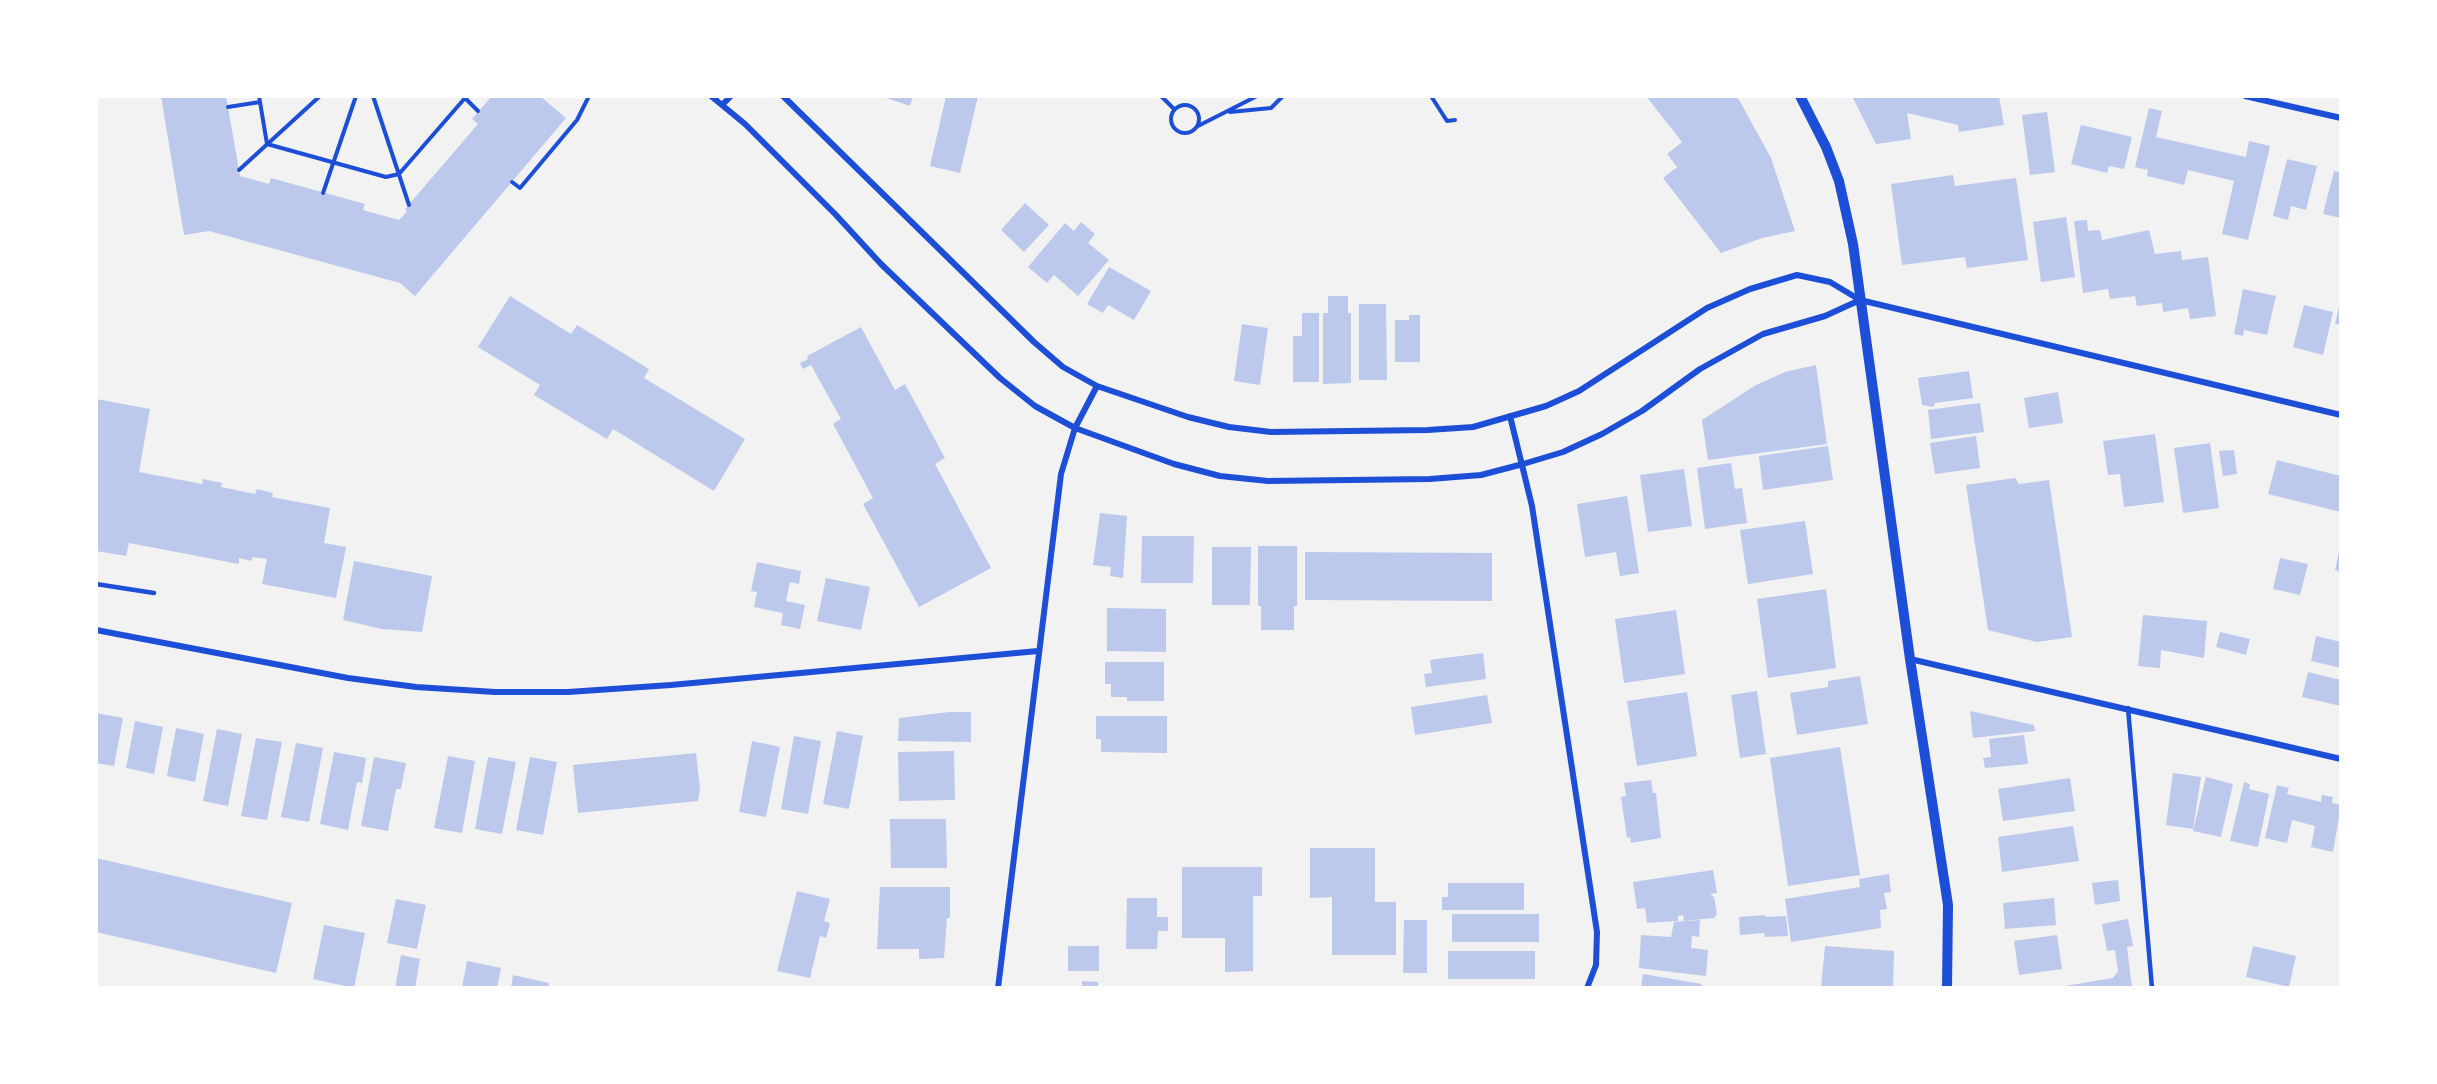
<!DOCTYPE html>
<html>
<head>
<meta charset="utf-8">
<style>
	body { margin:0 }
	#map { position:relative; width:2437px; height:1084px; overflow:hidden; background:#f2f2f2; font-family:Overpass,sans-serif }
	canvas { display:block }
	.frame { position:absolute; inset:0; border:98px solid #fff; pointer-events:none }
</style>
</head>
<body>
<div id="map">
<canvas width="2437" height="1084"></canvas>
<div class="frame"></div>
</div>
<script>
const g = document.querySelector('canvas').getContext('2d');
g.lineJoin = 'round';
function fill(path, color) {
  g.fillStyle = color;
  g.fill(path, 'evenodd');
}
function toPath(rows) {
  const path = new Path2D();
  for (const r of rows) {
    if (r.length === 3) {
      path.moveTo(r[0] + r[2], r[1]);
      path.arc(r[0], r[1], r[2], 0, 2 * Math.PI);
      continue;
    }
    path.moveTo(r[0], r[1]);
    for (let i = 2; i < r.length; i += 2) path.lineTo(r[i], r[i + 1]);
  }
  return path;
}
function trace(path, color, width, dash) {
  g.strokeStyle = color;
  g.lineWidth = width;
  g.lineCap = dash ? 'butt' : 'round';
  g.setLineDash(dash || []);
  g.stroke(path);
}
fill(toPath([
	[161,96,226,96,240,176,269,184,271,178,365,204,363,210,399,220,407,212,405,209,478,124,472,119,492,96,540,96,566,118,415,296,400,283,209,231,184,235],
	[881,96,913,96,910,106],
	[946,96,978,96,960,173,930,166],
	[1646,96,1737,96,1771,158,1795,231,1762,238,1721,253,1663,178,1677,167,1667,154,1682,142],
	[1852,96,1999,96,2004,125,1959,132,1958,125,1907,113,1911,139,1876,144],
	[2149,108,2162,111,2156,137,2246,157,2249,141,2270,146,2248,240,2222,234,2234,181,2188,170,2184,185,2147,176,2148,170,2135,167],
	[2047,112,2055,172,2030,175,2022,115],
	[2081,125,2132,137,2124,169,2109,166,2107,173,2071,164],
	[2287,159,2317,166,2306,210,2291,206,2288,220,2273,216],
	[2334,171,2341,172,2341,218,2323,214],
	[1953,175,1955,186,2016,178,2028,260,1967,268,1965,257,1902,265,1891,184],
	[1025,203,1049,225,1024,252,1001,230],
	[2066,217,2075,277,2041,282,2033,222],
	[2087,220,2088,231,2100,230,2102,240,2149,230,2155,254,2181,251,2182,260,2208,257,2216,316,2190,319,2188,308,2163,312,2162,303,2137,306,2135,296,2110,299,2108,289,2083,293,2074,221],
	[1081,222,1095,234,1088,243,1109,260,1078,296,1054,275,1047,283,1028,267,1065,223,1074,231],
	[1109,267,1151,291,1134,320,1108,305,1103,313,1087,304],
	[2243,289,2276,296,2267,335,2244,330,2243,336,2234,334],
	[510,296,571,334,577,325,649,369,644,378,745,439,714,491,613,429,607,439,534,395,540,385,478,347],
	[1328,296,1348,296,1348,313,1351,313,1351,383,1323,384,1323,313,1328,313],
	[2340,302,2341,302,2341,325,2335,324],
	[1359,304,1386,304,1387,380,1359,380],
	[2304,305,2333,312,2323,355,2293,347],
	[1302,313,1319,313,1319,382,1293,382,1293,336,1302,336],
	[1409,315,1420,315,1420,362,1395,362,1395,320,1409,320],
	[1242,324,1268,328,1260,385,1234,381],
	[861,327,895,390,905,384,945,458,935,464,991,568,919,607,863,504,873,498,833,424,841,419,811,365,803,369,800,363,808,359,807,356],
	[1816,365,1827,444,1708,460,1702,420,1756,385,1785,372],
	[1969,371,1973,398,1935,403,1933,407,1922,405,1918,378],
	[2058,392,2063,423,2029,428,2024,398],
	[96,399,150,409,139,472,202,484,203,479,222,483,221,487,255,494,257,489,273,493,272,497,330,508,324,543,346,547,336,598,262,584,267,559,252,557,252,561,239,558,239,564,129,543,126,556,96,551],
	[1980,403,1984,432,1931,439,1928,410],
	[2155,434,2164,502,2124,507,2120,474,2108,475,2103,441],
	[1976,436,1980,468,1935,474,1930,443],
	[2210,443,2219,508,2183,513,2174,448],
	[1828,446,1833,480,1763,490,1759,456],
	[2234,450,2237,474,2223,476,2219,451],
	[2277,460,2341,476,2341,512,2268,494],
	[1731,463,1735,489,1742,488,1747,523,1705,529,1697,468],
	[1684,469,1692,526,1648,532,1640,475],
	[2015,478,2019,484,2049,480,2072,637,2037,642,1988,630,1966,485],
	[1627,496,1639,573,1620,576,1616,552,1585,557,1577,504],
	[1100,513,1127,516,1123,578,1110,576,1111,567,1093,565],
	[1805,521,1813,574,1748,584,1740,530],
	[1142,536,1194,536,1193,583,1141,583],
	[1258,546,1297,546,1297,606,1294,606,1294,630,1261,630,1261,606,1258,606],
	[1212,547,1251,547,1250,605,1212,605],
	[2340,547,2341,547,2341,572,2335,570],
	[1305,552,1492,553,1492,601,1305,600],
	[2280,558,2308,564,2300,595,2273,589],
	[354,561,432,576,422,632,382,629,343,620],
	[757,562,801,571,799,584,790,582,786,601,805,605,800,629,781,625,783,613,754,607,757,592,751,591],
	[826,578,870,587,861,630,817,621],
	[1826,589,1836,668,1768,678,1757,599],
	[1107,608,1166,609,1166,652,1107,651],
	[1676,610,1685,674,1624,683,1615,619],
	[2143,615,2207,621,2204,658,2161,650,2160,668,2138,666],
	[2220,632,2250,639,2246,655,2216,647],
	[2316,636,2341,642,2341,668,2311,661],
	[1483,653,1486,679,1426,687,1424,674,1432,673,1430,660],
	[1105,662,1164,662,1164,701,1127,701,1127,697,1111,697,1111,684,1105,684],
	[2308,672,2341,680,2341,706,2302,697],
	[1860,676,1868,724,1797,735,1790,693,1828,687,1828,681],
	[1757,691,1766,754,1740,758,1731,695],
	[1687,692,1697,756,1637,766,1627,701],
	[1487,695,1492,723,1415,735,1411,707],
	[1970,711,2034,725,2035,731,1973,738],
	[949,712,971,712,971,742,898,741,899,718],
	[96,713,123,718,114,766,96,763],
	[1096,716,1167,716,1167,753,1101,752,1101,739,1096,739],
	[135,721,163,727,154,774,126,768],
	[176,728,204,734,195,782,167,776],
	[217,729,242,734,228,806,203,801],
	[837,731,863,736,849,809,823,804],
	[2024,735,2028,764,1985,768,1983,758,1991,757,1989,739],
	[794,736,821,741,808,814,781,809],
	[256,738,282,742,267,820,241,816],
	[752,741,780,747,766,817,739,812],
	[296,743,323,748,309,822,281,817],
	[1840,747,1860,875,1788,886,1770,758],
	[954,751,955,800,899,801,898,752],
	[334,752,366,758,362,783,357,782,348,830,320,824],
	[696,753,700,788,698,801,578,813,573,765],
	[448,756,475,761,462,833,434,828],
	[374,757,406,763,401,789,396,789,388,831,361,826],
	[488,757,516,762,502,834,475,829],
	[530,757,557,762,543,835,516,830],
	[2173,773,2201,777,2193,829,2166,825],
	[2206,777,2233,784,2221,837,2193,831],
	[2070,778,2075,811,2003,821,1998,789],
	[1651,780,1653,793,1656,793,1661,838,1631,843,1630,837,1627,838,1621,797,1626,796,1624,783],
	[2244,782,2250,784,2249,789,2269,794,2258,847,2230,841],
	[2277,785,2289,788,2287,794,2321,802,2322,795,2333,797,2332,803,2341,805,2333,852,2311,847,2315,826,2292,820,2287,843,2265,838],
	[890,819,946,819,947,868,891,868],
	[2073,826,2079,861,2002,872,1998,837],
	[1310,848,1375,848,1375,902,1396,902,1396,955,1332,955,1332,897,1310,898],
	[96,858,292,903,276,973,96,932],
	[1182,867,1262,867,1262,896,1253,896,1253,971,1225,972,1225,938,1182,938],
	[1713,870,1717,893,1710,894,1714,897,1717,914,1714,918,1684,921,1683,915,1678,916,1678,921,1647,923,1645,908,1637,909,1633,882],
	[1889,874,1891,892,1884,893,1887,909,1880,910,1881,928,1791,942,1785,899,1860,887,1859,879],
	[2118,880,2120,901,2095,905,2092,883],
	[1448,883,1524,883,1524,910,1442,910,1442,897,1448,897],
	[880,887,950,887,950,918,947,918,944,958,919,959,919,949,877,949],
	[797,891,830,899,824,921,830,923,826,938,820,936,810,978,777,971],
	[1127,898,1157,898,1157,917,1168,917,1168,931,1158,931,1157,949,1126,949],
	[2054,898,2056,925,2005,929,2003,903],
	[396,899,426,905,417,949,387,943],
	[1452,914,1539,914,1539,942,1452,942],
	[1765,915,1766,917,1786,916,1788,936,1765,937,1764,933,1740,935,1739,917],
	[2128,919,2133,946,2127,947,2132,988,2053,988,2113,978,2118,971,2115,950,2107,951,2102,924],
	[1404,920,1427,920,1427,973,1403,973],
	[1700,920,1699,937,1692,936,1691,948,1708,950,1706,976,1639,968,1641,935,1671,937,1674,922],
	[324,925,365,933,354,988,313,979],
	[2057,935,2062,969,2019,975,2014,941],
	[1068,946,1099,946,1099,971,1068,971],
	[1825,946,1894,951,1893,988,1821,988],
	[2253,946,2296,956,2289,987,2246,977],
	[1448,951,1535,951,1535,979,1448,979],
	[401,955,420,959,415,988,395,988],
	[467,961,501,968,497,988,462,988],
	[1643,974,1702,984,1701,988,1641,988],
	[513,975,549,983,548,988,511,988],
	[1082,981,1098,982,1098,988,1082,988]
]), '#bdc9ec');
trace(toPath([
	[259,96,267,144,386,177,399,174,465,98],
	[373,96,409,205],
	[463,96,478,111],
	[1161,96,1174,109],
	[1431,96,1447,121,1455,120],
	[1185,119,14],
	[228,107,260,102],
	[1230,112,1271,108,1283,96],
	[1198,126,1257,96],
	[239,170,320,96],
	[512,182,520,188,577,120,589,96],
	[323,193,356,96]
]), '#1d4ed8', 4);
trace(toPath([
	[96,584,154,593],
	[2128,708,2152,988]
]), '#1d4ed8', 4.5);
trace(toPath([
	[711,96,745,124,836,215,881,264,1000,378,1035,406,1075,428,1174,464,1220,476,1268,481,1430,479,1481,475,1523,464,1563,452,1602,434,1642,411,1700,369,1763,334,1825,316,1860,300],
	[783,96,1034,342,1063,367,1097,386,1188,417,1229,427,1271,432,1428,430,1473,427,1546,406,1579,391,1707,308,1750,289,1797,275,1830,282,1860,300,2341,415],
	[2245,96,2341,118],
	[722,105,731,96],
	[1510,416,1532,506,1597,932,1596,965,1587,988],
	[96,630,348,678,416,687,495,692,568,692,671,685,1038,651],
	[1910,659,2341,759],
	[998,988,1061,474,1075,428,1097,386]
]), '#1d4ed8', 6);
trace(toPath([
	[1800,96,1826,147,1839,181,1853,244,1910,659,1948,905,1947,988]
]), '#1d4ed8', 10);
</script>
</body>
</html>
